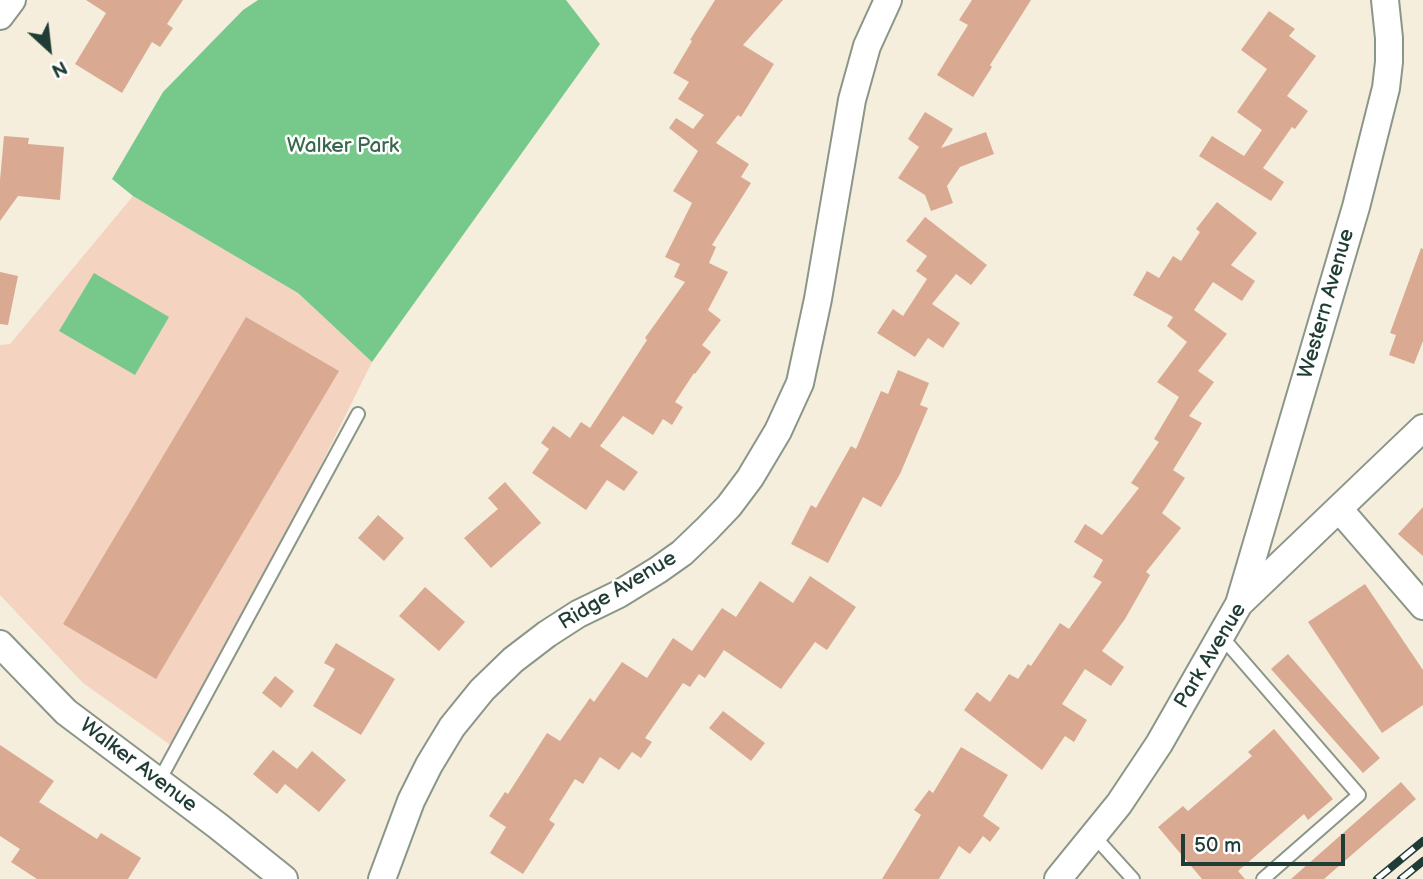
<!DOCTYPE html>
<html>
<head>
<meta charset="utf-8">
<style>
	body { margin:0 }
	#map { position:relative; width:1423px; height:879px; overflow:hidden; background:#f6eedd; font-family:"Balsamiq Sans",sans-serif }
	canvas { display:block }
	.north { position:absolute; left:14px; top:14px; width:70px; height:70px; -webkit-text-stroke:5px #fff; paint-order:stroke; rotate:153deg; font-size:19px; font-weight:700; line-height:28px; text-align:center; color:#1f3d34 }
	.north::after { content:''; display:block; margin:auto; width:24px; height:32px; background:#1f3d34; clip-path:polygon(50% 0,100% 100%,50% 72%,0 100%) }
	.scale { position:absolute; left:1181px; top:834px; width:164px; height:32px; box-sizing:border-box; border:4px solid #1f3d34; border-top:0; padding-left:9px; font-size:21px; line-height:24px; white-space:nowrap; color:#1f3d34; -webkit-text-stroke:5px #fff; paint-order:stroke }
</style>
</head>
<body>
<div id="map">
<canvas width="1423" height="879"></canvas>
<div class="north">N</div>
<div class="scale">50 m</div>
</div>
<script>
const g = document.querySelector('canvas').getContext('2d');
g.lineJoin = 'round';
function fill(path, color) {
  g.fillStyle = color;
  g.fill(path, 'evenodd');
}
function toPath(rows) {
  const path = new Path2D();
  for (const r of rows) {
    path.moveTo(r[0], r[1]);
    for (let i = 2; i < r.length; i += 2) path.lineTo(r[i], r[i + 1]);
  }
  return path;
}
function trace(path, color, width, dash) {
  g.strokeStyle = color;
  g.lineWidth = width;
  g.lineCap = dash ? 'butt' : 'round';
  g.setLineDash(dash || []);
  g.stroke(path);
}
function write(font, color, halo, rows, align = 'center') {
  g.font = font + ' "Balsamiq Sans",sans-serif';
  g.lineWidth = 5;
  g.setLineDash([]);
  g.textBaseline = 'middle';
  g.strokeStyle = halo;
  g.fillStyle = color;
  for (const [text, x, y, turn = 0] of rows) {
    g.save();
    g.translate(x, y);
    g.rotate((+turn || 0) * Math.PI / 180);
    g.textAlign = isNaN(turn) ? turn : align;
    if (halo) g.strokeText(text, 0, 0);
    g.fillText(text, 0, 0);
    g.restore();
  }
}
fill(toPath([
	[133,196,298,293,372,362,179,751,83,683,0,595,0,345,10,344]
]), '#f4d3c0');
fill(toPath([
	[258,0,566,0,600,44,372,362,298,293,133,196,112,179,163,92,243,10],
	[94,273,169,317,135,375,59,331]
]), '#77c98b');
fill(toPath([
	[86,0,183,0,167,24,173,28,160,47,152,42,122,93,75,64,106,13],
	[715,0,783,0,743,45,774,64,741,117,738,115,716,143,749,164,741,177,751,183,712,245,716,247,709,263,728,272,708,310,721,320,702,345,711,352,695,374,694,373,675,402,683,407,672,425,663,419,653,435,623,416,600,446,638,472,624,491,607,480,586,510,532,473,549,449,541,443,553,426,570,438,581,422,590,428,647,340,645,338,685,282,674,277,680,264,665,257,692,203,673,191,698,151,669,128,676,118,693,129,704,115,678,99,689,82,673,73,692,41,690,40],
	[972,0,1031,0,990,65,992,67,973,97,937,75,968,25,959,20],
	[1269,11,1295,29,1289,36,1316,56,1287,96,1308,111,1295,129,1292,127,1263,168,1284,182,1271,201,1199,156,1212,136,1244,156,1262,130,1237,112,1267,69,1241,50],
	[925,112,953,129,941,148,986,132,994,154,960,167,947,186,953,203,931,211,925,195,898,178,919,147,908,139],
	[4,136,29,138,28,144,64,147,60,200,18,196,0,221,0,180],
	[1217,202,1257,233,1231,265,1255,281,1242,301,1213,282,1194,310,1227,334,1198,371,1214,382,1189,416,1202,423,1173,470,1185,478,1162,513,1181,528,1146,572,1150,575,1125,619,1102,651,1124,667,1111,686,1085,669,1062,704,1087,720,1074,742,1065,736,1042,770,964,710,977,692,990,702,1009,674,1018,679,1028,664,1031,666,1060,623,1069,629,1102,582,1093,577,1103,560,1074,542,1085,524,1102,535,1139,488,1131,483,1159,442,1154,439,1179,397,1157,382,1187,342,1167,326,1173,317,1133,295,1147,271,1159,278,1173,256,1181,261,1200,232,1196,229],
	[925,217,987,265,971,285,956,274,932,304,960,323,943,348,928,338,915,357,877,333,893,309,903,316,927,279,916,271,927,256,906,241],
	[1421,248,1423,249,1423,341,1414,364,1389,355,1396,335,1390,333],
	[0,272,18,276,8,325,0,324],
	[246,317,339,371,156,679,63,624],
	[898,370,929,383,920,405,928,408,900,474,881,507,863,497,828,563,791,544,811,505,816,508,851,446,856,449,881,391,888,394],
	[505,482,541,523,491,568,464,538,498,509,488,498],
	[1423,507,1423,556,1398,534],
	[378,515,404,538,384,561,358,538],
	[810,576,856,607,827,650,815,642,781,689,724,650,705,678,699,674,690,687,683,683,645,738,652,742,641,758,632,752,619,770,600,757,583,784,575,779,549,820,555,824,523,874,490,853,506,827,489,816,505,792,508,794,547,733,560,741,590,698,594,702,622,662,647,678,673,638,692,651,722,608,736,617,760,581,793,603],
	[1365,584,1423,670,1423,705,1382,733,1308,622],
	[425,587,465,622,439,651,399,616],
	[336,643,395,679,361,735,313,706,335,669,324,663],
	[1288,654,1380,758,1363,773,1271,669],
	[275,676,294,691,281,708,262,693],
	[723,711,765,743,751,761,709,728],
	[1274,729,1333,799,1308,820,1304,814,1238,871,1245,879,1202,879,1158,827,1183,806,1188,811,1252,756,1248,752],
	[0,745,54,781,39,802,97,839,101,833,141,858,128,879,37,879,11,862,20,849,0,836],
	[961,747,1008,775,983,816,1000,828,990,842,983,836,970,854,959,846,939,879,882,879,921,815,914,810,929,790,933,793],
	[273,750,297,769,312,751,346,780,319,812,285,784,277,794,253,774],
	[1401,782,1416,799,1324,879,1291,879]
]), '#d9aa91');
const lane = toPath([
	[1221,636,1359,795,1263,879],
	[159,781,358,414],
	[1094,836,1133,879]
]);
const street = toPath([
	[0,16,12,0],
	[1339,509,1423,606],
	[1239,604,1356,207,1386,88,1389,62,1389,38,1385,0],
	[0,644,66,712,218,826,284,879],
	[382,879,411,801,429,765,452,727,482,690,513,660,547,634,578,614,619,594,658,570,682,553,707,529,729,506,750,478,778,431,800,383,818,299,852,100,867,46,888,0],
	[1058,879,1119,804,1159,744,1239,604,1423,428]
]);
trace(lane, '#8a9688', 16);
trace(street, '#8a9688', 30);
trace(lane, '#fff', 12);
trace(street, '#fff', 26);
const rail = toPath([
	[1377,879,1423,841],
	[1401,879,1423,861]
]);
trace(rail, '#1f3d34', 8);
trace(rail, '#fff', 5, [16]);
write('21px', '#39674e', '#fff', [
	["Walker Park",343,147]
]);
write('21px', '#1f3d34', '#fff', [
	["Western Avenue",1327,304,-74],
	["Ridge Avenue",618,591,-31],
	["Park Avenue",1211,656,-59],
	["Walker Avenue",138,766,37]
]);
</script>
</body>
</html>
